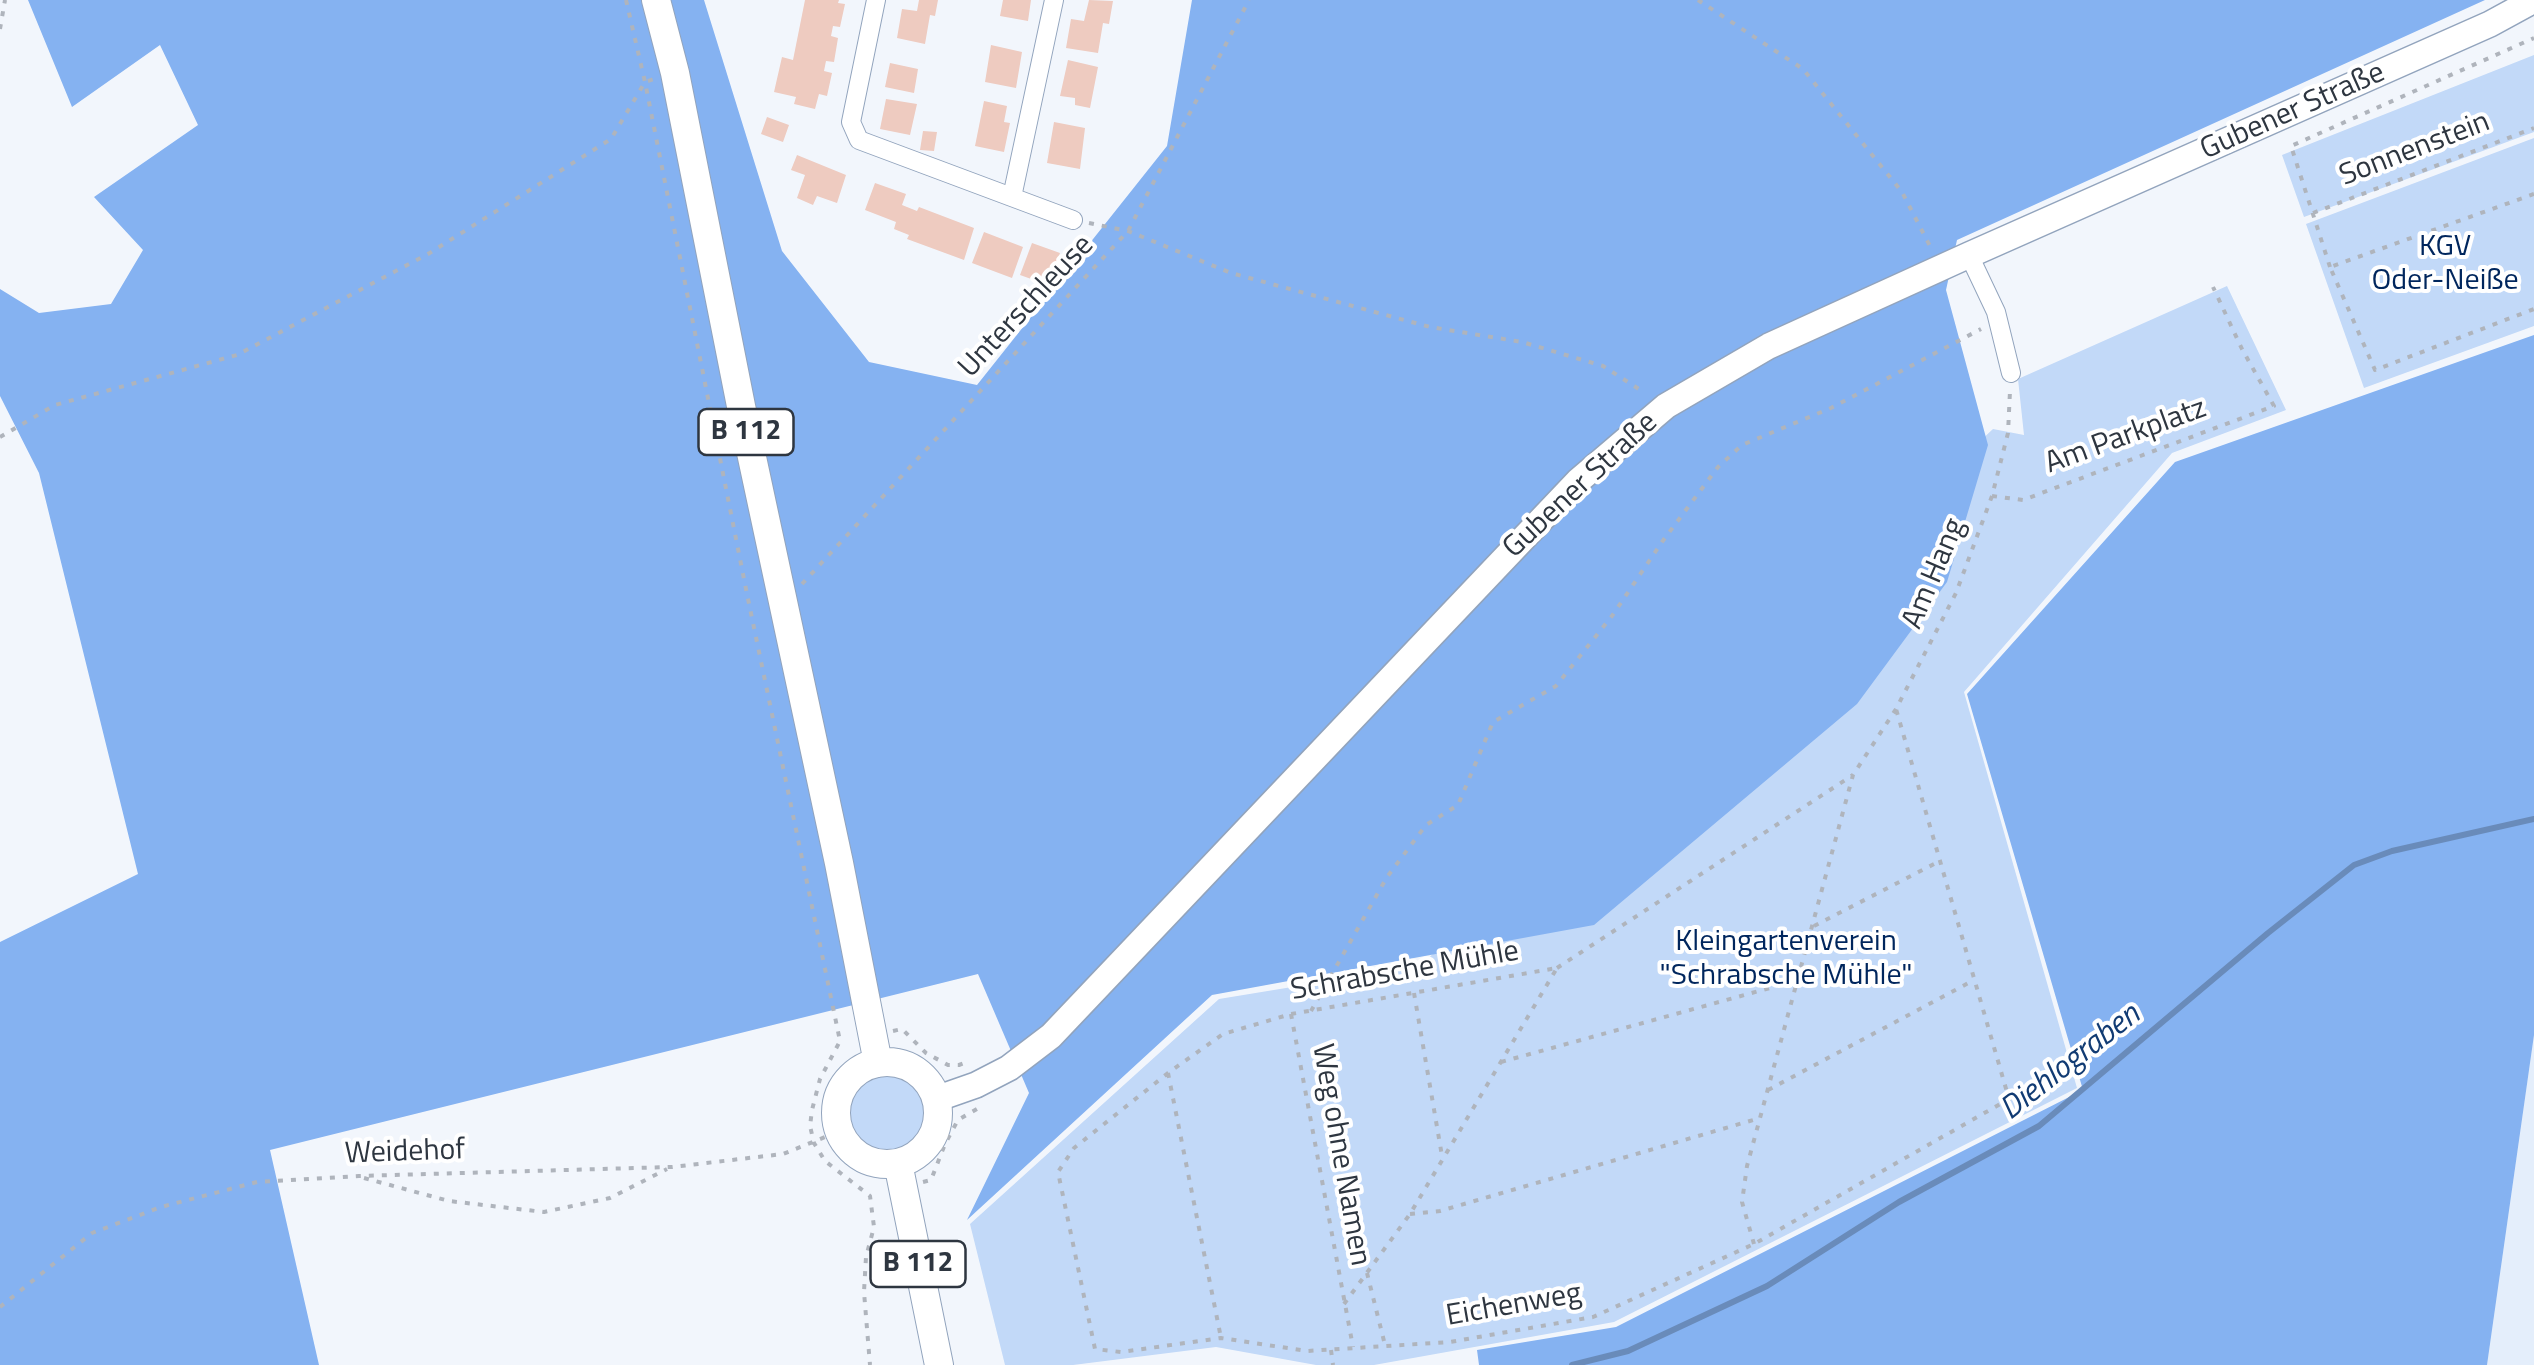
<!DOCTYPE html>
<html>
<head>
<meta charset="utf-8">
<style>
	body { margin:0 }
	canvas { display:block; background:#f2f6fc }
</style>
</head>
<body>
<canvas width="2534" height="1365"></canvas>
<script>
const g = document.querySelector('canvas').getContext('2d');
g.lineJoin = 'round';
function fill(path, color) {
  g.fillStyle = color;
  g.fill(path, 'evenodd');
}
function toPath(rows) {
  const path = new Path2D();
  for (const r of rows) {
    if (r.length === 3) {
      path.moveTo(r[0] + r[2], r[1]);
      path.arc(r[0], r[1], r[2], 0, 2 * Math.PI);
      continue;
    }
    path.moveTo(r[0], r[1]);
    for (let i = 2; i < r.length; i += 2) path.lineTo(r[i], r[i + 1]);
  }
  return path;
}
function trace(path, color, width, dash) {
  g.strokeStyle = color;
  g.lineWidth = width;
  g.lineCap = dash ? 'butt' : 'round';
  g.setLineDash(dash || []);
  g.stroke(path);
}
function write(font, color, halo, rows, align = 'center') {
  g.font = font + ' "Titillium Web",sans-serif';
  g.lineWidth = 8;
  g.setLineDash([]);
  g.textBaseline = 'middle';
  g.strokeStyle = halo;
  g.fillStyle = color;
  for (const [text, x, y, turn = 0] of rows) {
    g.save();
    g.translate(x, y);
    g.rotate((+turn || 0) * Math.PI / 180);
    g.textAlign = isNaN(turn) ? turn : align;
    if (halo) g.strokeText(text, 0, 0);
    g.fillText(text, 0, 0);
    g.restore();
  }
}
fill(toPath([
	[2534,1035,2534,1365,2487,1365]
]), '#e4eefb');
fill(toPath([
	[2534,55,2534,132,2304,217,2282,155],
	[2534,138,2534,326,2364,388,2306,224],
	[2227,286,2286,410,2172,453,1964,692,2077,1088,1614,1322,1374,1365,1316,1365,1216,1347,1073,1365,1005,1365,970,1224,1219,999,1420,966,1993,429,2024,435,2018,379],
	[888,1113,40]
]), '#c2d9f8');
fill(toPath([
	[28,0,704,0,782,251,869,362,977,385,1167,146,1192,0,2485,0,1957,240,1946,290,1988,445,1947,582,1857,704,1594,925,1212,995,967,1220,1029,1093,978,974,270,1150,319,1365,0,1365,0,942,138,874,39,473,0,396,0,289,39,313,111,304,143,250,94,197,198,125,160,45,72,107],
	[2534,335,2534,1035,2487,1365,1479,1365,1477,1350,1616,1327,2083,1090,1967,694,2175,462]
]), '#85b2f1');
trace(toPath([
	[1572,1365,1628,1351,1767,1286,1899,1202,2039,1126,2268,933,2354,865,2392,851,2534,819]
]), '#698bba', 6);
fill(toPath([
	[805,0,839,0,838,3,845,4,840,27,833,26,831,36,838,38,834,62,826,61,824,71,832,73,827,96,819,94,815,109,794,104,796,97,774,92,782,57,793,60],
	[919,0,938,0,935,16,930,15,925,44,897,38,902,9,917,11],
	[1003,0,1031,0,1028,21,1000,16],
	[1089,0,1113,1,1109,24,1103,23,1098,53,1066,48,1071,19,1084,21],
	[991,45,1022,52,1016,88,985,82],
	[1068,60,1098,67,1090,108,1075,105,1075,98,1060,96],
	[890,63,918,69,914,93,885,87],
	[886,99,917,104,910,135,880,129],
	[984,101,1007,106,1004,122,1010,123,1004,152,975,146],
	[767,117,789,125,783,142,761,134],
	[1054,122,1085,128,1080,169,1047,163],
	[923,131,937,132,934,151,920,150],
	[797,155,846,175,837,203,817,196,813,205,797,198,805,175,791,170],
	[875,183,906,194,902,205,917,211,919,207,974,228,964,260,907,239,909,235,894,229,896,222,865,210],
	[984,232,1023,247,1012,278,972,263],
	[1032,243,1060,253,1048,285,1020,275]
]), '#eecbc0');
const street = toPath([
	[876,0,851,122,859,140,1073,220],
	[1012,197,1054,0],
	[1969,255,1996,312,2011,373]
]);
const secondary = toPath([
	[936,1099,976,1085,1009,1068,1051,1036,1578,481,1666,406,1769,346,1969,255,2490,24,2534,0]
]);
const primary = toPath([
	[656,0,675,73,741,406,839,863,878,1063],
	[887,1113,51],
	[898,1163,939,1365]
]);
trace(street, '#92a4bd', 20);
trace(secondary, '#92a4bd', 28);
trace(primary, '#92a4bd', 30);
trace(toPath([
	[626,0,645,82,747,594,840,1041,820,1079,812,1110,810,1126,814,1143,825,1161,870,1196,874,1227,866,1257,864,1292,870,1365],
	[1698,0,1803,69,1902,192,1932,250],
	[0,29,5,0],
	[2534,194,2330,267,2375,370,2534,309],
	[2313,213,2534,128],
	[1089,223,1128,231,1231,273,1430,327,1522,342,1603,366,1645,393],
	[2330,267,2291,146,2534,38],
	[0,437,55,405,237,355,428,254,611,139,645,82,654,79],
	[1992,496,2023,500,2274,406,2242,349,2213,287],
	[802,584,1128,231,1249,0],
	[1814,926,1938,862],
	[1557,968,1853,775],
	[1414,993,1442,1156],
	[1311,1011,1387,877,1426,825,1458,805,1493,722,1556,686,1612,616,1662,542,1718,467,1742,445,1831,408,1981,329],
	[1291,1014,1353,1347],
	[893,1031,902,1029,926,1053,948,1065,959,1065,970,1061],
	[1501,1062,1799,980],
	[1168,1073,1221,1338],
	[1768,1090,1974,980],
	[364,1178,449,1201,544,1212,610,1198,667,1169],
	[923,1182,931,1180,945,1144,958,1120,977,1109],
	[1410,1214,1440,1211,1760,1118],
	[1754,1244,1742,1202,1747,1166,1853,775,1896,709,1956,593,1992,496,2008,433,2010,391],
	[1367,1273,1385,1345],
	[1344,1304,1410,1214,1557,968,1291,1014,1223,1034,1168,1073,1074,1148,1058,1172,1095,1349,1121,1352,1221,1338,1307,1351,1450,1342,1593,1317,1754,1244,2009,1099,1896,709],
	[0,1307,92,1233,161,1207,257,1182,359,1176,672,1167,783,1154,840,1131],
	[1331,1350,1333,1365]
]), '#afb4bc', 4, [5, 8]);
trace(street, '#fff', 18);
trace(secondary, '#fff', 25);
trace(primary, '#fff', 28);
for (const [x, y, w] of [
	[746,432,95],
	[918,1264,95]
]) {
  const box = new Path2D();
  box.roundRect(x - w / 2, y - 23, w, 46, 8);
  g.fillStyle = '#fff';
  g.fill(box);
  trace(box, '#2e3640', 2.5);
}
write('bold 28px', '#2e3640', null, [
	["B 112",746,432],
	["B 112",918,1264]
]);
write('30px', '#2e3640', '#fff', [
	["Gubener Straße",2293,112,-24],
	["Sonnenstein",2415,150,-21],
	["Unterschleuse",1027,307,-47],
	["Am Parkplatz",2126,437,-20],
	["Gubener Straße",1581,486,-43],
	["Am Hang",1935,574,-67],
	["Schrabsche Mühle",1405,972,-10],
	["Weidehof",405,1153,-2],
	["Weg ohne Namen",1340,1155,80],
	["Eichenweg",1514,1306,-10]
]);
write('30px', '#00265d', '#fff', [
	["KGV",2445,248],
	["Oder-Neiße",2445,282],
	["Kleingartenverein",1786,943],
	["\"Schrabsche Mühle\"",1786,977]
]);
write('italic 32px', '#113b73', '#fff', [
	["Diehlograben",2071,1063,-38]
]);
</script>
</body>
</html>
